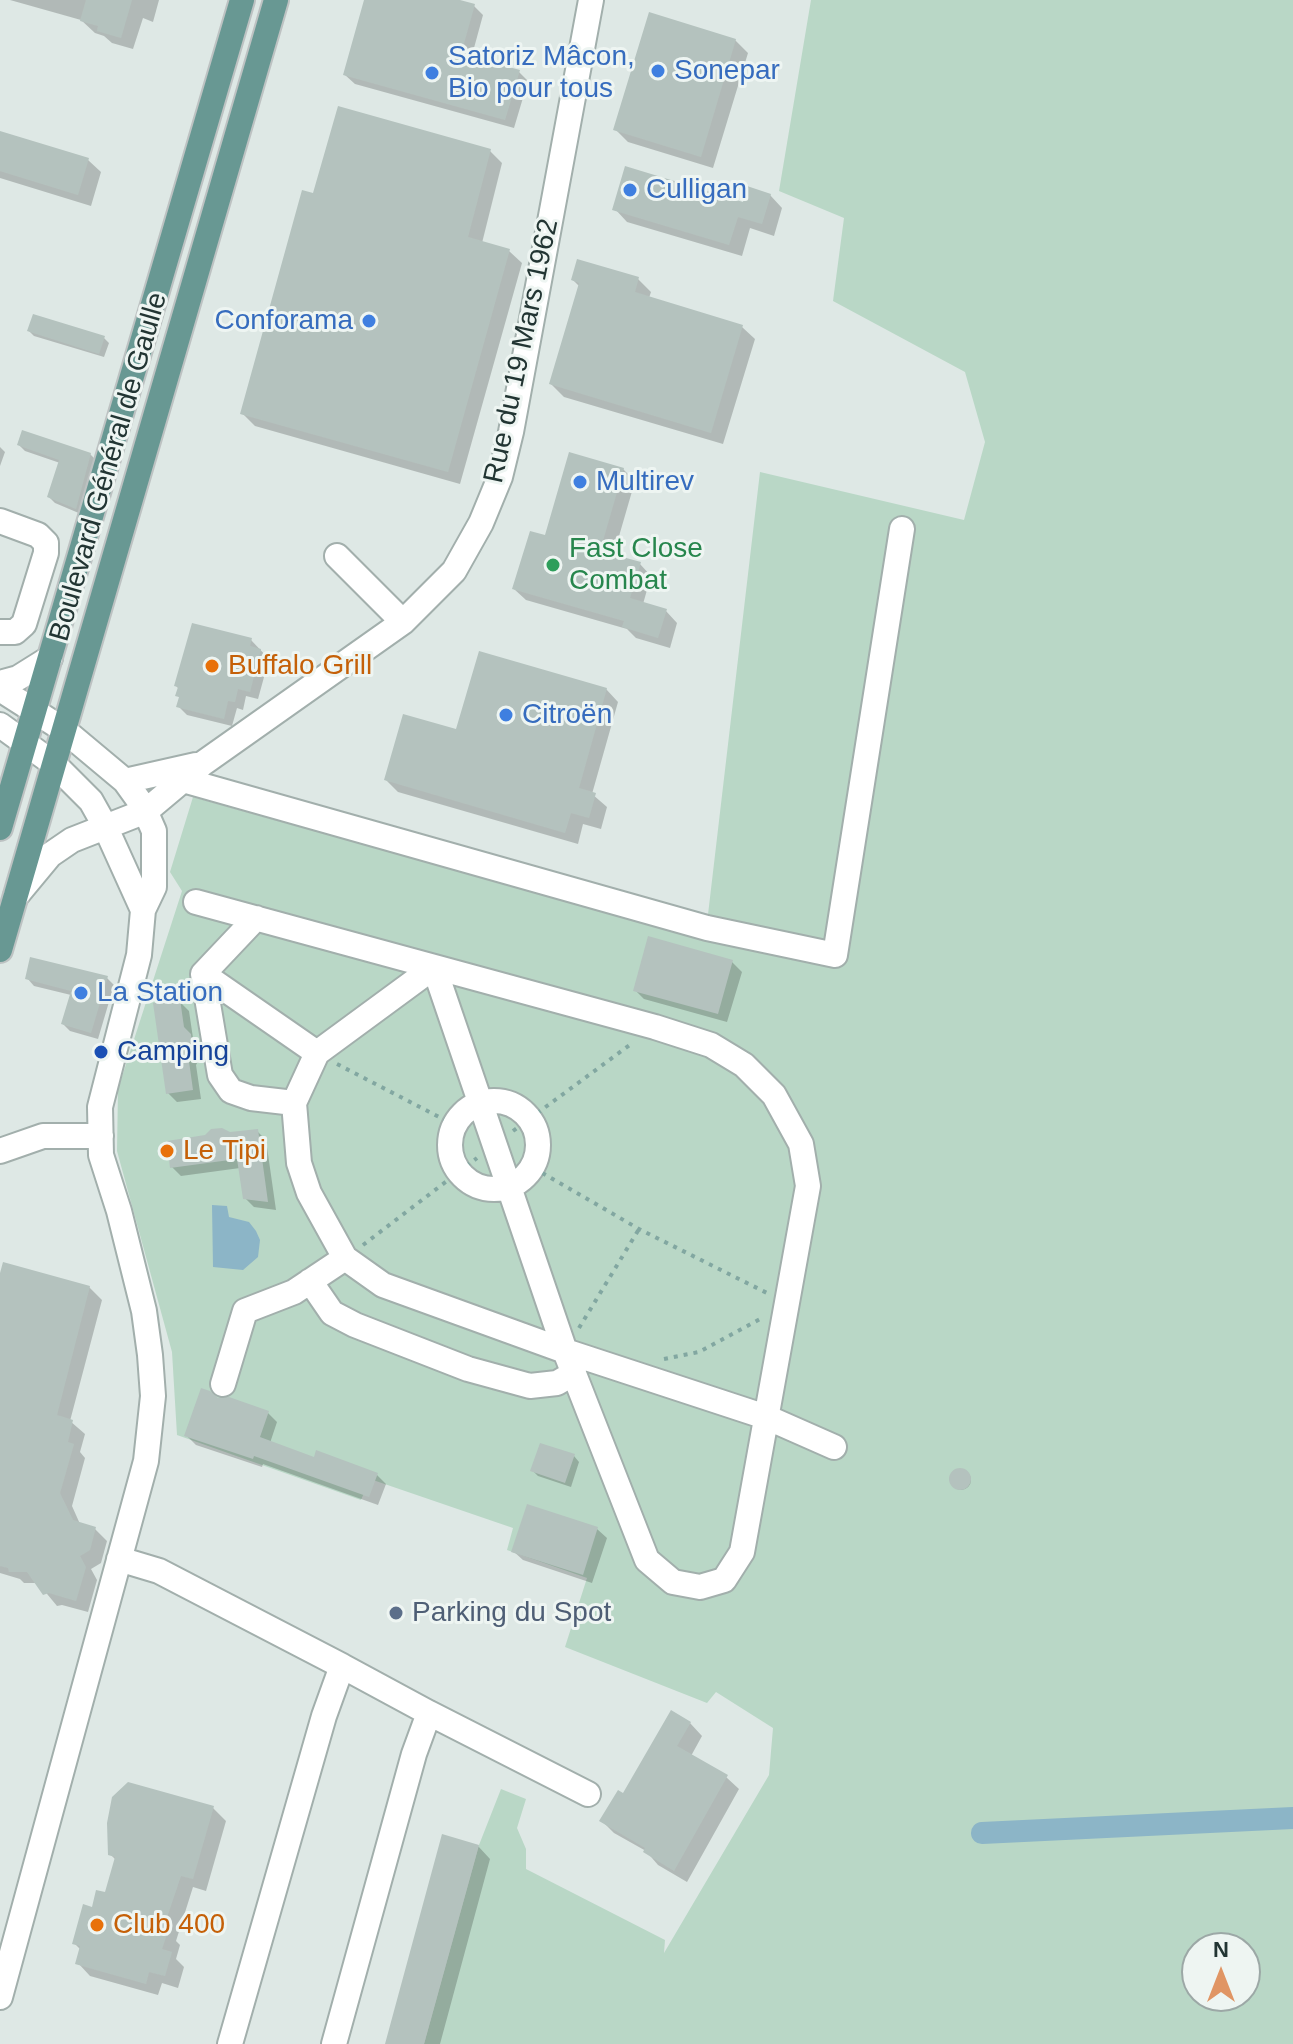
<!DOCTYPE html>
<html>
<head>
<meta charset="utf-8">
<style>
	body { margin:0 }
	#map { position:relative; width:1293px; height:2044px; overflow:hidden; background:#dee8e5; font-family:Helvetica,sans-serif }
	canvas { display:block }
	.north { position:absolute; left:1181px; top:1932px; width:80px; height:80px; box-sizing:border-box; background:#eef5f2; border:2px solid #9ca8a6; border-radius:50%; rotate:0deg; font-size:22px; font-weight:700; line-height:32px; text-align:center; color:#223533 }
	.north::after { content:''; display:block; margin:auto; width:28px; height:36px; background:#e09564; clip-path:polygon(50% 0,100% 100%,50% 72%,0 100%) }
</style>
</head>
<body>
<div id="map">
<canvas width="1293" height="2044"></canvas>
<div class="north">N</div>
</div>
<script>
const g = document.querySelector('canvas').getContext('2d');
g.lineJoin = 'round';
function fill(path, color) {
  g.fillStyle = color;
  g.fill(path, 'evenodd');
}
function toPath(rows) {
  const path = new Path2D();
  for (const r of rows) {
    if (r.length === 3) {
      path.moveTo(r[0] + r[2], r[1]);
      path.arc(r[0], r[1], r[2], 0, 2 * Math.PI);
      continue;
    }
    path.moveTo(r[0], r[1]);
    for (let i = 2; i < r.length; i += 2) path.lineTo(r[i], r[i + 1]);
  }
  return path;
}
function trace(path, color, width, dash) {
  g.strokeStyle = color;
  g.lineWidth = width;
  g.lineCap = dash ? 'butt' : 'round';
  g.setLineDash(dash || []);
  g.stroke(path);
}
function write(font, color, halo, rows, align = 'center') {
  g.font = font + ' Helvetica,sans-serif';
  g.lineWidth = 6;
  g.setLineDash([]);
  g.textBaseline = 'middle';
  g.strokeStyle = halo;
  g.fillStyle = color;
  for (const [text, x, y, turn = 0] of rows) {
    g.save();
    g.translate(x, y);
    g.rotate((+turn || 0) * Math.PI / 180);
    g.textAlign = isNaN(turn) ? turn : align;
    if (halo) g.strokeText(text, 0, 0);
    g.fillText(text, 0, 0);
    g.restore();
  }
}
fill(toPath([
	[811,0,1293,0,1293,2044,424,2044,479,1845,501,1789,526,1799,517,1828,526,1849,526,1869,665,1940,664,1953,769,1775,773,1728,716,1692,707,1703,565,1647,587,1578,507,1550,513,1528,370,1479,361,1500,177,1435,172,1352,117,1151,118,1089,182,891,170,872,193,797,705,940,760,472,964,520,985,442,965,372,833,301,844,218,779,191],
	[1197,1948,1245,1948,1245,1996,1197,1996]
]), '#b9d7c6');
fill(toPath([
	[212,1205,227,1206,229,1217,249,1222,256,1231,260,1240,258,1257,243,1270,213,1267]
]), '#8cb5c7');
fill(toPath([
	[10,0,159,0,153,22,143,18,133,49,112,43,104,36,95,33,81,20],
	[366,0,453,0,474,6,483,15,471,59,519,72,528,81,514,128,355,84,345,75],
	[735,40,748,53,713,168,628,142,615,129],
	[0,133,88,160,101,172,91,206,0,178],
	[490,151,502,163,482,243,509,251,522,263,460,484,255,426,242,413,314,195],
	[770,195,782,208,774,236,750,228,742,256,627,222,615,209,744,204],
	[638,279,651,292,649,298,742,327,755,339,723,444,564,397,551,384,580,287,573,280],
	[29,331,104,338,109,343,104,357,34,336],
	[19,445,90,454,96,460,81,514,55,503,49,497,60,463,25,451],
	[0,447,5,452,0,466],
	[623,469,635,481,613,557,640,564,651,576,643,604,666,611,677,623,670,648,636,638,627,629,526,600,514,589,546,537],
	[251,640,269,659,258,699,246,696,243,710,237,708,232,726,187,715,179,707,181,699,177,695,179,689,176,686],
	[606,689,618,702,592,794,607,807,601,829,583,824,578,844,398,792,386,780,457,732],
	[732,962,742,972,727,1022,644,999,635,990],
	[27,978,107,978,114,985,98,1039,70,1031,63,1024,71,995,34,986],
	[179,1001,189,1011,193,1038,199,1046,201,1056,196,1065,201,1099,177,1102,168,1093],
	[257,1131,266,1140,276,1210,254,1207,245,1198,240,1168,181,1176,172,1167,230,1134],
	[0,1281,89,1287,102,1300,70,1421,85,1434,80,1452,85,1458,72,1506,80,1524,95,1529,107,1541,101,1563,91,1569,97,1580,88,1612,62,1605,57,1606,38,1583,24,1583,20,1579,0,1573],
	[268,1413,277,1422,270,1443,315,1459,377,1475,386,1484,378,1505,263,1464,262,1467,196,1445,187,1436],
	[574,1456,579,1462,571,1487,538,1476,532,1470],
	[961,1480,10],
	[597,1529,607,1538,592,1583,523,1560,513,1551],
	[690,1723,702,1736,691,1756,726,1777,739,1789,687,1882,658,1865,646,1851,614,1833,602,1821],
	[213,1808,226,1821,206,1891,193,1887,176,1941,180,1945,176,1959,184,1967,178,1988,162,1983,158,1995,90,1976,78,1963,81,1950,74,1943,93,1909,107,1894,116,1860,110,1854],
	[478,1846,490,1859,440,2044,387,2044]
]), '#0003');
trace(toPath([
	[982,1833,1293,1818]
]), '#8cb5c7', 22);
fill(toPath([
	[86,0,132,0,121,38,97,31,98,26,80,21],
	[364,0,460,0,475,4,461,54,520,70,505,120,343,75],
	[649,12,736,39,701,157,613,130],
	[338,106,491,149,468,237,510,249,448,472,240,414,302,190,313,193],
	[0,131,89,158,78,195,0,171],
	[625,166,743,202,747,186,771,194,762,224,738,217,729,245,612,210],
	[577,259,639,277,635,292,743,325,711,433,549,384,579,283,571,280],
	[33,314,105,336,99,354,27,331],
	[22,430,91,453,76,509,47,497,59,460,17,445],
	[569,452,624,468,600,551,641,562,630,598,667,609,658,638,622,627,624,621,512,589,530,531,545,535],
	[192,623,252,638,250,646,261,649,250,692,238,689,235,702,228,701,224,719,176,707,179,697,175,696,178,687,174,686],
	[479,651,607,688,579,788,596,793,589,818,571,813,565,833,384,780,403,714,456,729],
	[648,936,733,960,718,1014,633,991],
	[30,957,108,976,91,1033,61,1024,71,991,25,979],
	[180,999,184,1027,191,1034,192,1046,188,1054,193,1090,166,1094,153,1003],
	[222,1128,230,1132,258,1129,268,1202,243,1199,237,1159,170,1168,167,1141,205,1135,211,1129],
	[3,1262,90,1286,57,1415,73,1420,68,1442,74,1444,60,1493,73,1520,96,1527,90,1550,80,1556,86,1567,76,1601,49,1593,43,1595,27,1572,9,1572,8,1568,0,1566,0,1273],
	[201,1388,210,1391,218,1398,229,1397,269,1411,260,1437,314,1457,316,1450,378,1473,369,1497,254,1456,253,1459,184,1436],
	[540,1443,575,1454,565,1483,530,1471],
	[960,1479,11],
	[527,1504,598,1527,583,1575,511,1552],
	[671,1710,691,1722,677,1746,728,1775,674,1871,643,1852,645,1848,599,1821,618,1790,623,1793],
	[128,1782,214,1806,193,1879,181,1876,163,1929,168,1931,162,1949,172,1952,165,1976,149,1972,146,1984,75,1964,80,1946,72,1944,83,1904,92,1907,96,1890,105,1892,115,1857,108,1855,107,1823,112,1797],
	[442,1834,479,1845,424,2044,385,2044]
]), '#b4c2be');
const minor = toPath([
	[0,521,38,535,46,543,46,553,24,624,15,632,0,632],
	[337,556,403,622],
	[0,683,18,678,50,658],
	[0,689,64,730,125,781,143,806,154,831,154,887,143,910,139,955,100,1107,101,1155,119,1211,144,1311,150,1355,153,1396,146,1461,0,1997],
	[0,725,54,764,91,801,105,826,143,910],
	[183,780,707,928,835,955,902,529],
	[125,781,196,765],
	[16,896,50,855,72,840,146,811,202,764,403,622,454,571,481,523,500,477,511,432,591,0],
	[196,902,655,1027,711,1045,744,1065,774,1095,801,1144,808,1186,742,1552,724,1580,700,1587,673,1582,647,1560,565,1351,383,1285,345,1258,309,1193,299,1163,294,1103,317,1053,203,974,256,918],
	[203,974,220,1075,231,1091,251,1098,294,1103],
	[317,1053,434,967,565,1351,766,1417,834,1447],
	[494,1145,44],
	[0,1151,43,1136,101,1136],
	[310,1281,332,1313,355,1325,468,1369,530,1386,557,1383,574,1373],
	[223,1384,245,1311,294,1292,345,1258],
	[119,1559,159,1571,342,1666],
	[230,2044,324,1716,342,1666,429,1713],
	[334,2044,414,1754,429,1713,588,1794]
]);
const major = toPath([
	[0,828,242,0],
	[0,950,276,0]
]);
trace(minor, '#a2afac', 28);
trace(major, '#bdc2c2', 28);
trace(toPath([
	[337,1064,468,1132],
	[513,1131,631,1044],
	[525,1163,639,1229,767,1293],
	[363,1245,477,1158],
	[579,1328,639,1229],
	[664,1359,699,1352,762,1318]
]), '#82a7a1', 4, [4, 6]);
trace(minor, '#fff', 24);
trace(major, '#689893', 24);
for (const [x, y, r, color] of [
	[658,71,8,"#3f7fe0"],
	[432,73,8,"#3f7fe0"],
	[630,190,8,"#3f7fe0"],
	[369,321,8,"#3f7fe0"],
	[580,482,8,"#3f7fe0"],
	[553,565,8,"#2e9e5b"],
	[212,666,8,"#e8710a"],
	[506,715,8,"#3f7fe0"],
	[81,993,8,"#3f7fe0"],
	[101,1052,8,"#1a4fb4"],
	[167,1151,8,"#e8710a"],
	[396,1613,8,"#5c6f8a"],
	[97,1925,8,"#e8710a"]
]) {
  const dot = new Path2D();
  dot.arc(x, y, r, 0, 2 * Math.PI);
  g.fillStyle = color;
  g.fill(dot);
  trace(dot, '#eef5f2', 3);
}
write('28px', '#366cbe', '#eef5f2', [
	["Satoriz Mâcon,",448,57],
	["Bio pour tous",448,89],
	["Sonepar",674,71],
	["Culligan",646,190],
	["Conforama",353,321,"right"],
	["Multirev",596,482],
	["Citroën",522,715],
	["La Station",97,993]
], 'left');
write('28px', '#223533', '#eef5f2', [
	["Rue du 19 Mars 1962",522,351,-78],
	["Boulevard Général de Gaulle",109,467,-74]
]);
write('28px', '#27864d', '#eef5f2', [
	["Fast Close",569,549],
	["Combat",569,581]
], 'left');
write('28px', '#c56008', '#eef5f2', [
	["Buffalo Grill",228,666],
	["Le Tipi",183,1151],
	["Club 400",113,1925]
], 'left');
write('28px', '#164399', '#eef5f2', [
	["Camping",117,1052]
], 'left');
write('28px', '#4e5e75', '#eef5f2', [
	["Parking du Spot",412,1613]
], 'left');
</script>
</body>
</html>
